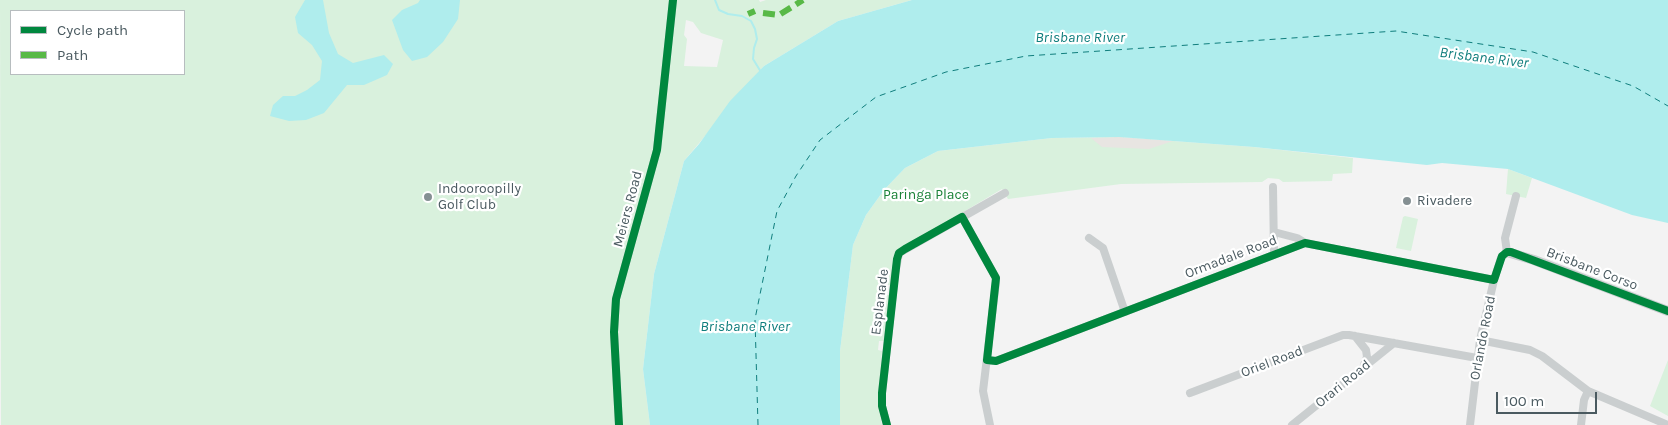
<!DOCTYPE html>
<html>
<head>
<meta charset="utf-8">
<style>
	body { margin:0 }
	#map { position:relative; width:1668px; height:425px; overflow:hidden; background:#f3f3f3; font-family:Karla,sans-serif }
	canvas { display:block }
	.legend { position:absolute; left:10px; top:10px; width:175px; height:65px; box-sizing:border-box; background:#fff; border:1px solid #b7bdbf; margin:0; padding:6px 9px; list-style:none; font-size:15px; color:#4a5a60 }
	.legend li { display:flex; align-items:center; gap:10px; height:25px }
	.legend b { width:25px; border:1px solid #b7bdbf }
	.scale { position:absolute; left:1496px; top:392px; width:101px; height:22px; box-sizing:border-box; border:2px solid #4a5a60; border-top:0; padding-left:6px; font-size:15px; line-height:18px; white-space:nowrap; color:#4a5a60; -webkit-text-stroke:4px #fff; paint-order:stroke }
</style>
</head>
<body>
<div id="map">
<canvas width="1668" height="425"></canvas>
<ul class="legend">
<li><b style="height:6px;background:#00873e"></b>Cycle path</li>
<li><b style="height:6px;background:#58b947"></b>Path</li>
</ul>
<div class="scale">100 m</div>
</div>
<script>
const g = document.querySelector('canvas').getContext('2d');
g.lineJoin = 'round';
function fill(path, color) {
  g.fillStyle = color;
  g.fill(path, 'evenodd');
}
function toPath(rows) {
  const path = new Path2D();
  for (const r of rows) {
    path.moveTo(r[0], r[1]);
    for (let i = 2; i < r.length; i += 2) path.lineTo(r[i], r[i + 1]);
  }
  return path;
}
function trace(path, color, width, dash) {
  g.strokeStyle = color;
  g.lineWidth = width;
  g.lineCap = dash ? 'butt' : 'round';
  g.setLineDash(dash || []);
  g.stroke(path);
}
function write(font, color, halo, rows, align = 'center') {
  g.font = font + ' Karla,sans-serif';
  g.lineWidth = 4.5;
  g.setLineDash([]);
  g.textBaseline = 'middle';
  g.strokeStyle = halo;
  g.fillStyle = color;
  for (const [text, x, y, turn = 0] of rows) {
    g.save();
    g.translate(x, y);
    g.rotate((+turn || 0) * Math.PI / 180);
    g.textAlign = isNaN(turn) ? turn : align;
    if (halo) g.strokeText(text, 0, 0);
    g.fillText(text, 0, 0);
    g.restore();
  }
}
fill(toPath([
	[0,0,759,0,760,2,766,0,912,0,838,21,764,66,684,161,654,274,643,369,650,425,1,425],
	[11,11,184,11,184,74,11,74],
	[686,20,693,22,701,33,723,40,717,67,684,66,687,39,684,35],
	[1119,137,1254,147,1353,158,1352,173,1333,174,1332,181,1283,182,1279,179,1268,178,1262,182,1121,184,1008,199,1002,189,896,252,893,257,890,285,885,285,884,294,889,295,884,341,879,341,878,350,882,351,878,403,882,425,840,425,840,351,853,245,866,215,884,190,905,168,938,151,1052,138],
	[1508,169,1532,178,1526,198,1506,194],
	[1405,216,1418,219,1411,251,1396,248,1403,217],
	[1668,360,1668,416,1650,406]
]), '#d9f1dd');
fill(toPath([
	[1119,137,1173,141,1149,149,1102,147,1091,138]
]), '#e8e5e2');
fill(toPath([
	[305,0,323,0,329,33,338,54,353,63,384,55,393,64,387,75,364,85,347,85,324,113,306,120,289,121,270,116,273,105,283,96,295,96,307,90,320,80,322,61,312,45,298,33,295,17],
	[420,0,460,0,458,19,443,42,427,57,412,61,403,50,392,20,402,10,418,3],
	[912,0,1668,0,1668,223,1632,215,1508,169,1442,163,1427,165,1254,147,1119,137,1052,138,938,151,905,168,884,190,866,215,853,245,840,351,840,425,650,425,643,369,654,274,684,161,699,144,730,101,764,66,838,21]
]), '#afeded');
trace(toPath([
	[715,0,719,10,728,14,742,16,751,21,755,29,757,39,754,48,753,59,761,72]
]), '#afeded', 2);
trace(toPath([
	[758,425,755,319,777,211,796,176,820,140,876,97,946,72,1026,56,1396,31,1533,52,1633,86,1668,106]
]), '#107e7d', 1, [6, 5]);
trace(toPath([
	[1273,187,1274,254],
	[962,217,996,278,996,282,983,391,990,425],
	[1274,232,1297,238,1305,243],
	[1089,238,1103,248,1125,312],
	[1355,336,1366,350,1367,357,1364,365],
	[1480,340,1530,350,1542,356,1588,391,1668,425],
	[987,360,996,361,1305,243,1494,280],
	[1190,393,1343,335,1349,335,1477,358],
	[619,425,614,332,616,299,657,150,673,0],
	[887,425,882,406,882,393,895,274,899,253,1005,193],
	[1292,425,1394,343],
	[1470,425,1480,340,1494,280,1501,258,1507,252,1505,238,1516,196],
	[1581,425,1584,400,1588,391]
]), '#cacecf', 8);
trace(toPath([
	[1507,252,1534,260,1668,311]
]), '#cacecf', 10);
trace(toPath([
	[763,13,779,15,803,0],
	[748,14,755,11]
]), '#58b947', 6, [12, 6]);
trace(toPath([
	[619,425,614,332,616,299,657,150,673,0],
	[887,425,882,406,882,393,897,259,899,253,905,249,962,217,996,278,987,360,996,361,1305,243,1494,280,1502,256,1507,252,1511,252,1668,311]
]), '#00873e', 8);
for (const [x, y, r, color] of [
	[428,197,5,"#859093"],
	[1407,201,5,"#859093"]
]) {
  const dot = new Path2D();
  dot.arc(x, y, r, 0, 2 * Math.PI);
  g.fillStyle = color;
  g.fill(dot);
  trace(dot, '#fff', 2);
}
write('14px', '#4a5a60', '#fff', [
	["Indooroopilly",438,189],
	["Golf Club",438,205],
	["Rivadere",1417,201]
], 'left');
write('14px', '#1a8237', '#fff', [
	["Paringa Place",926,195]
]);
write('14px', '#4a5a60', '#fff', [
	["Meiers Road",628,209,-75],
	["Ormadale Road",1231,257,-21],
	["Brisbane Corso",1592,269,21],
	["Esplanade",880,302,-83],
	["Orlando Road",1483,338,-79],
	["Oriel Road",1272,362,-21],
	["Orari Road",1343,384,-39]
]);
write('italic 15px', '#107e7d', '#fff', [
	["Brisbane River",1080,38],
	["Brisbane River",1484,58,7],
	["Brisbane River",745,327]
]);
</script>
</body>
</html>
